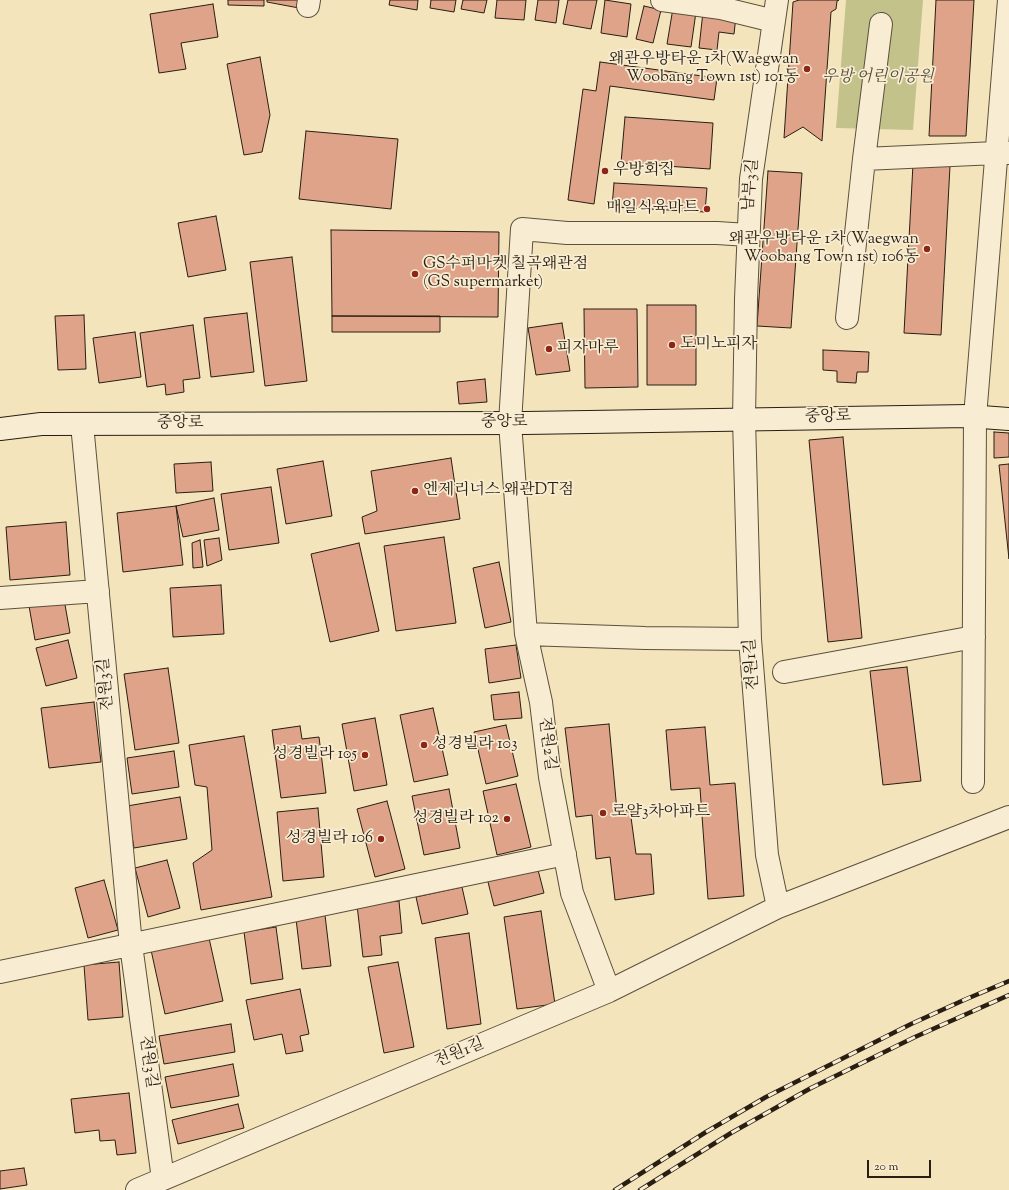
<!DOCTYPE html>
<html>
<head>
<meta charset="utf-8">
<style>
	body { margin:0 }
	#map { position:relative; width:1009px; height:1190px; overflow:hidden; background:#f4e4bc; font-family:"Sorts Mill Goudy",serif }
	canvas { display:block }
	.scale { position:absolute; left:867px; top:1160px; width:64px; height:18px; box-sizing:border-box; border:2px solid #281e11; border-top:0; padding-left:5px; font-size:12px; line-height:14px; white-space:nowrap; color:#281e11; -webkit-text-stroke:3px #f8edd3; paint-order:stroke }
</style>
</head>
<body>
<div id="map">
<canvas width="1009" height="1190"></canvas>
<div class="scale">20 m</div>
</div>
<script>
const g = document.querySelector('canvas').getContext('2d');
g.lineJoin = 'round';
function fill(path, color) {
  g.fillStyle = color;
  g.fill(path, 'evenodd');
}
function toPath(rows) {
  const path = new Path2D();
  for (const r of rows) {
    path.moveTo(r[0], r[1]);
    for (let i = 2; i < r.length; i += 2) path.lineTo(r[i], r[i + 1]);
  }
  return path;
}
function trace(path, color, width, dash) {
  g.strokeStyle = color;
  g.lineWidth = width;
  g.lineCap = dash ? 'butt' : 'round';
  g.setLineDash(dash || []);
  g.stroke(path);
}
function write(font, color, halo, rows, align = 'center') {
  g.font = font + ' "Sorts Mill Goudy","Noto Serif KR",serif';
  g.lineWidth = 3.5;
  g.setLineDash([]);
  g.textBaseline = 'middle';
  g.strokeStyle = halo;
  g.fillStyle = color;
  for (const [text, x, y, turn = 0] of rows) {
    g.save();
    g.translate(x, y);
    g.rotate((+turn || 0) * Math.PI / 180);
    g.textAlign = isNaN(turn) ? turn : align;
    if (halo) g.strokeText(text, 0, 0);
    g.fillText(text, 0, 0);
    g.restore();
  }
}
fill(toPath([
	[846,0,923,0,913,130,836,128]
]), '#c3c28b');
const building = toPath([
	[228,0,264,0,264,6,228,5,228,0],
	[267,0,300,0,299,8,267,2,267,0],
	[390,0,418,0,417,10,389,5,390,0],
	[431,0,456,0,454,12,430,8,431,0],
	[463,0,487,0,484,13,461,9,463,0],
	[497,0,526,0,524,20,495,18,497,0],
	[538,0,559,0,556,23,535,20,538,0],
	[568,0,597,0,591,29,563,24,568,0],
	[605,0,631,4,627,37,601,33,605,0],
	[799,0,839,0,837,1,836,9,831,12,822,141,803,127,784,138,793,2,799,0],
	[936,0,974,0,966,136,929,136,936,0],
	[213,4,218,37,181,43,186,69,159,73,150,14,213,4],
	[644,6,661,10,653,43,636,39,644,6],
	[673,8,696,12,691,47,667,44,673,8],
	[703,12,736,16,734,34,719,32,717,50,699,48,703,12],
	[260,57,270,115,262,152,244,155,227,64,260,57],
	[600,62,717,78,714,100,610,86,594,204,568,200,583,89,596,91,600,62],
	[625,117,713,123,710,169,621,163,625,117],
	[306,131,398,139,391,209,299,199,306,131],
	[913,164,950,166,941,335,904,333,913,164],
	[768,171,802,173,791,328,757,326,768,171],
	[614,183,707,188,705,212,612,207,614,183],
	[216,216,226,270,188,277,178,223,216,216],
	[331,230,499,232,498,317,332,316,331,230],
	[292,257,307,381,265,386,250,262,292,257],
	[647,305,696,305,696,385,647,385,647,305],
	[584,309,637,309,638,387,585,388,584,309],
	[247,313,254,372,211,377,204,318,247,313],
	[84,315,86,369,58,370,55,316,84,315],
	[332,316,440,316,440,332,332,332,332,316],
	[562,323,570,371,536,375,528,328,562,323],
	[193,325,200,378,183,380,184,392,166,395,165,384,147,387,140,333,193,325],
	[135,332,141,377,99,383,93,338,135,332],
	[823,350,869,352,868,372,857,372,856,383,837,382,837,371,823,370,823,350],
	[485,379,487,402,459,404,457,382,485,379],
	[994,432,1009,433,1009,457,994,458,994,432],
	[843,437,862,638,828,642,809,440,843,437],
	[451,458,460,519,365,534,362,517,377,511,371,471,451,458],
	[323,461,332,516,286,524,277,469,323,461],
	[211,462,213,491,176,493,174,464,211,462],
	[1009,464,1009,559,999,465,1009,464],
	[271,487,279,543,229,550,221,494,271,487],
	[214,498,219,530,183,537,176,506,214,498],
	[176,506,183,565,123,572,117,513,176,506],
	[66,522,70,575,10,580,6,527,66,522],
	[444,537,456,623,396,631,384,546,444,537],
	[219,538,222,560,207,566,204,540,219,538],
	[200,540,203,567,193,568,192,543,200,540],
	[359,543,379,631,330,642,311,554,359,543],
	[499,562,511,622,485,628,473,568,499,562],
	[221,585,224,634,173,637,170,588,221,585],
	[64,599,70,633,35,640,29,606,64,599],
	[68,640,77,678,46,686,36,648,68,640],
	[516,645,521,678,489,683,485,649,516,645],
	[907,667,921,781,883,785,870,671,907,667],
	[168,668,179,743,135,750,124,674,168,668],
	[519,692,522,718,494,720,491,695,519,692],
	[94,702,101,762,49,768,41,708,94,702],
	[433,708,448,775,414,782,400,715,433,708],
	[375,718,387,785,354,791,342,724,375,718],
	[609,724,617,811,630,810,636,854,651,854,654,894,615,900,610,857,596,859,592,815,576,817,565,728,609,724],
	[506,725,518,776,486,784,474,732,506,725],
	[300,726,302,739,319,737,326,793,281,798,272,730,300,726],
	[705,727,710,785,735,783,744,896,708,899,700,788,671,790,666,730,705,727],
	[244,736,272,897,201,910,193,863,212,850,207,787,195,785,189,745,244,736],
	[174,751,179,787,132,794,127,758,174,751],
	[516,784,531,847,497,855,483,791,516,784],
	[449,789,460,848,424,855,412,796,449,789],
	[180,797,187,839,134,848,127,806,180,797],
	[387,801,405,869,375,877,357,809,387,801],
	[318,808,324,877,283,881,277,812,318,808],
	[167,860,180,908,148,917,135,868,167,860],
	[537,866,544,893,494,906,487,878,537,866],
	[104,880,118,930,88,938,75,888,104,880],
	[462,887,468,914,422,924,416,897,462,887],
	[399,901,402,933,380,936,382,955,363,957,357,905,399,901],
	[541,911,555,1004,517,1009,504,917,541,911],
	[325,915,331,966,302,969,296,919,325,915],
	[276,927,283,979,251,984,244,932,276,927],
	[469,933,481,1024,447,1029,435,938,469,933],
	[209,938,223,1001,165,1014,151,950,209,938],
	[119,962,123,1017,88,1020,84,965,119,962],
	[398,962,414,1047,384,1053,368,967,398,962],
	[300,989,309,1034,300,1036,303,1051,286,1054,282,1034,254,1040,246,1000,300,989],
	[231,1024,235,1052,164,1064,159,1036,231,1024],
	[233,1064,239,1096,171,1108,165,1077,233,1064],
	[129,1093,136,1153,117,1155,115,1140,100,1141,99,1130,75,1133,71,1099,129,1093],
	[238,1104,244,1128,178,1144,172,1120,238,1104],
	[24,1168,27,1185,0,1189,0,1171,24,1168]
]);
fill(building, '#dfa389');
trace(building, '#281e11', 1);
const street = toPath([
	[662,0,721,8,774,21],
	[777,0,751,179,746,299,744,419,750,639,767,855,778,907],
	[308,6,309,0],
	[864,159,996,153,1009,153],
	[847,318,864,159,881,24],
	[82,424,131,945,163,1179],
	[0,598,98,591],
	[526,634,645,638,750,639],
	[784,672,974,637],
	[973,782,975,417,1009,0],
	[0,972,565,854],
	[609,991,572,893,550,777,541,702,526,634,510,423,522,229,567,233,717,233,748,235],
	[137,1190,609,991,778,907,1009,817]
]);
const secondary = toPath([
	[0,429,41,424,525,423,968,416,1009,419]
]);
trace(street, '#5b503c', 24);
trace(secondary, '#281e11', 24);
trace(street, '#f8edd3', 22);
trace(secondary, '#f8edd3', 22);
const rail = toPath([
	[615,1190,706,1132,766,1097,911,1024,964,1000,1009,981],
	[640,1190,731,1133,811,1088,915,1037,1009,995]
]);
trace(rail, '#281e11', 4.5);
trace(rail, '#f8edd3', 3, [9]);
for (const [x, y, r, color] of [
	[807,69,4,"#8f2418"],
	[605,171,4,"#8f2418"],
	[707,209,4,"#8f2418"],
	[927,249,4,"#8f2418"],
	[415,274,4,"#8f2418"],
	[672,345,4,"#8f2418"],
	[549,349,4,"#8f2418"],
	[415,491,4,"#8f2418"],
	[424,745,4,"#8f2418"],
	[365,755,4,"#8f2418"],
	[603,813,4,"#8f2418"],
	[507,819,4,"#8f2418"],
	[381,839,4,"#8f2418"]
]) {
  const dot = new Path2D();
  dot.arc(x, y, r, 0, 2 * Math.PI);
  g.fillStyle = color;
  g.fill(dot);
  trace(dot, '#f8edd3', 1.5);
}
write('16px', '#281e11', '#f8edd3', [
	["왜관우방타운 1차(Waegwan",799,60,"right"],
	["Woobang Town 1st) 101동",799,78,"right"],
	["우방회집",613,171],
	["매일식육마트",699,209,"right"],
	["왜관우방타운 1차(Waegwan",919,240,"right"],
	["Woobang Town 1st) 106동",919,258,"right"],
	["GS수퍼마켓 칠곡왜관점",423,265],
	["(GS supermarket)",423,283],
	["도미노피자",680,345],
	["피자마루",557,349],
	["엔제리너스 왜관DT점",423,491],
	["성경빌라 103",432,745],
	["성경빌라 105",357,755,"right"],
	["로얄3차아파트",611,813],
	["성경빌라 102",499,819,"right"],
	["성경빌라 106",373,839,"right"]
], 'left');
write('italic 16px', '#564f36', '#f8edd3', [
	["우방 어린이공원",878,78]
]);
write('16px', '#281e11', '#f8edd3', [
	["남부3길",752,185,-85],
	["중앙로",828,418,-1],
	["중앙로",504,423],
	["중앙로",180,424],
	["전원1길",753,664,-94],
	["전원3길",107,684,-95],
	["전원2길",546,744,83],
	["전원1길",460,1054,-23],
	["전원3길",147,1062,82]
]);
</script>
</body>
</html>
